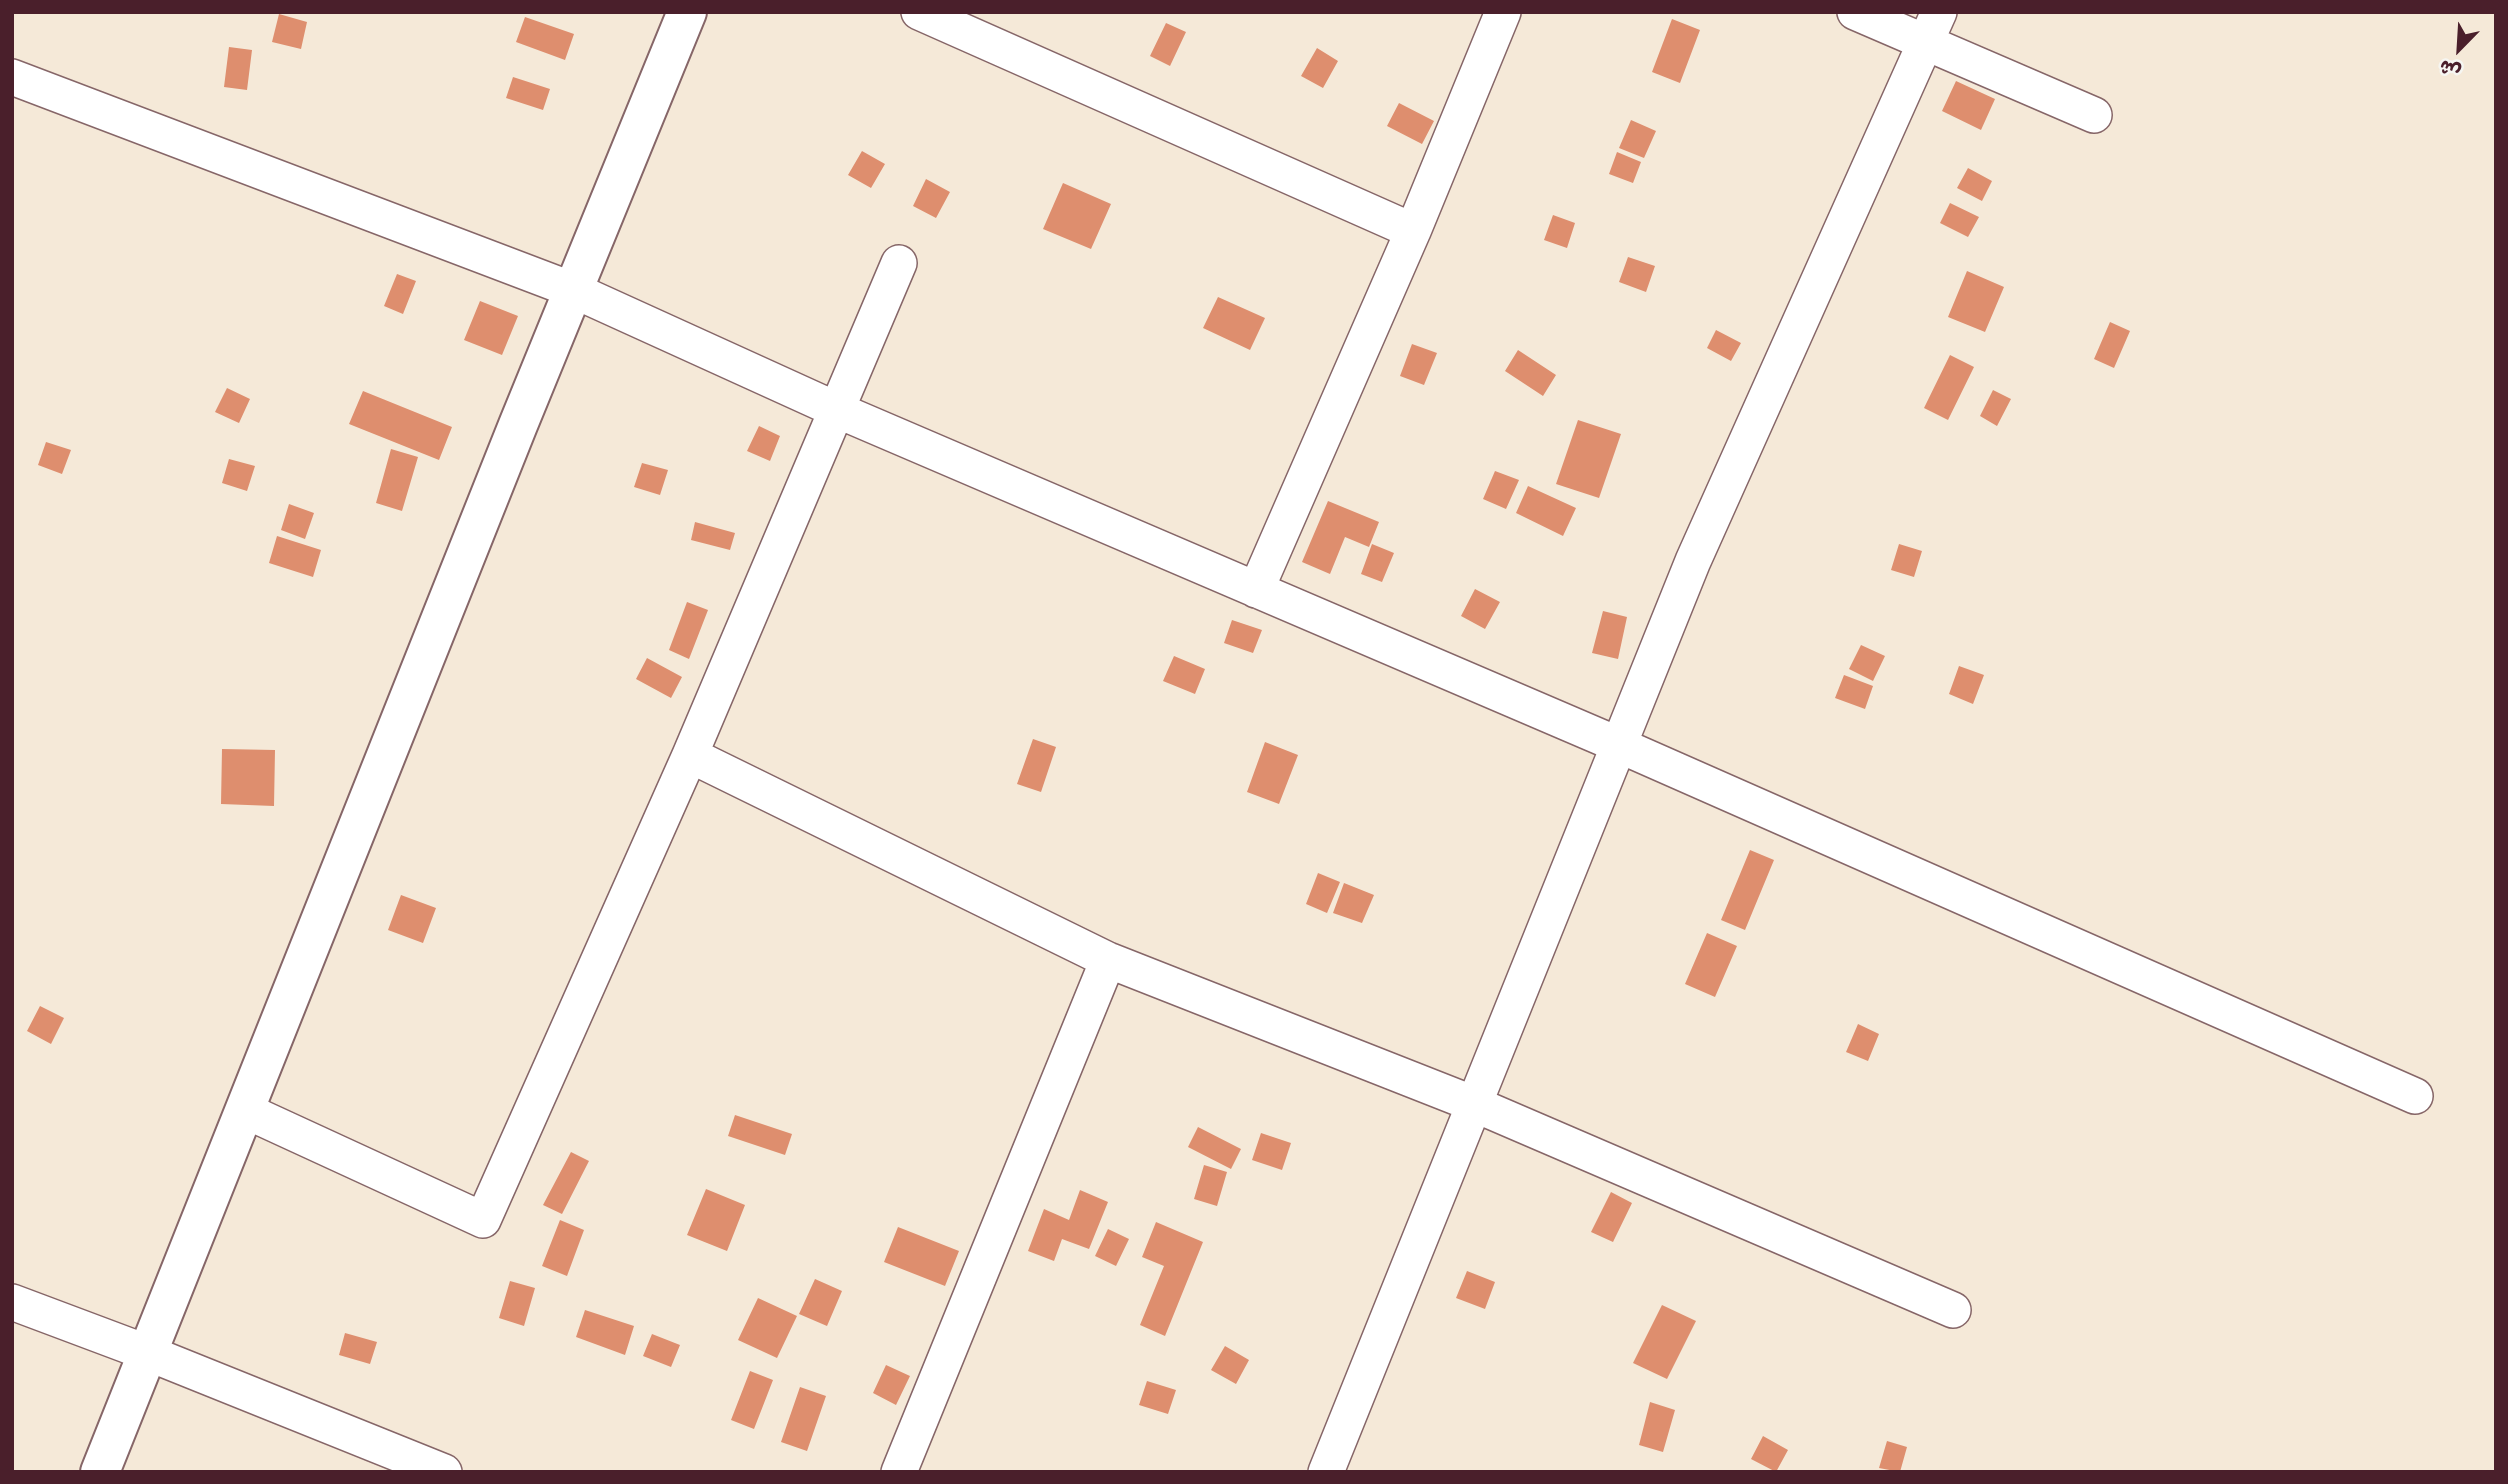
<!DOCTYPE html>
<html>
<head>
<meta charset="utf-8">
<style>
	body { margin:0 }
	#map { position:relative; width:2508px; height:1484px; overflow:hidden; background:#f5e9d8; font-family:"Architects Daughter","Playpen Sans Arabic",sans-serif }
	canvas { display:block }
	.frame { position:absolute; inset:0; border:14px solid #4a1f2b; pointer-events:none }
	.north { position:absolute; left:2424px; top:14px; width:70px; height:70px; -webkit-text-stroke:5px #f6f6f2; paint-order:stroke; rotate:204deg; font-size:19px; font-weight:700; line-height:28px; text-align:center; color:#4a1f2b }
	.north::after { content:''; display:block; margin:auto; width:24px; height:32px; background:#4a1f2b; clip-path:polygon(50% 0,100% 100%,50% 72%,0 100%) }
</style>
</head>
<body>
<div id="map">
<canvas width="2508" height="1484"></canvas>
<div class="frame"></div>
<div class="north">ش</div>
</div>
<script>
const g = document.querySelector('canvas').getContext('2d');
g.lineJoin = 'round';
function fill(path, color) {
  g.fillStyle = color;
  g.fill(path, 'evenodd');
}
function toPath(rows) {
  const path = new Path2D();
  for (const r of rows) {
    path.moveTo(r[0], r[1]);
    for (let i = 2; i < r.length; i += 2) path.lineTo(r[i], r[i + 1]);
  }
  return path;
}
function trace(path, color, width, dash) {
  g.strokeStyle = color;
  g.lineWidth = width;
  g.lineCap = dash ? 'butt' : 'round';
  g.setLineDash(dash || []);
  g.stroke(path);
}
fill(toPath([
	[279,14,307,22,301,49,272,42],
	[525,17,574,34,565,60,516,42],
	[1672,19,1700,30,1680,83,1652,72],
	[1166,23,1186,32,1170,66,1150,56],
	[229,47,252,50,247,90,224,87],
	[1317,48,1338,61,1323,88,1301,76],
	[513,77,550,89,543,110,506,98],
	[1956,81,1995,99,1981,130,1942,111],
	[1399,103,1434,121,1422,144,1387,126],
	[1631,120,1656,131,1644,158,1619,148],
	[862,151,885,164,871,188,848,175],
	[1617,152,1641,162,1633,183,1609,174],
	[1968,168,1992,181,1982,201,1957,188],
	[926,179,950,192,936,218,913,206],
	[1063,183,1111,204,1091,249,1043,229],
	[1950,203,1979,217,1968,237,1940,223],
	[1553,215,1575,223,1567,248,1544,240],
	[1628,257,1655,266,1646,292,1619,282],
	[1967,271,2004,287,1985,332,1948,317],
	[397,274,416,281,403,314,384,306],
	[1218,297,1265,318,1250,350,1203,328],
	[480,301,518,316,502,355,464,340],
	[2110,322,2130,331,2114,368,2094,359],
	[1716,330,1741,343,1731,361,1707,348],
	[1412,344,1437,353,1424,385,1400,376],
	[1518,350,1556,375,1543,396,1505,371],
	[1950,355,1974,367,1948,420,1924,408],
	[227,388,250,399,239,423,215,412],
	[1993,390,2011,399,1997,426,1980,416],
	[363,391,452,427,439,460,349,424],
	[1578,420,1621,434,1599,498,1556,484],
	[759,426,780,436,770,461,747,451],
	[46,442,71,450,62,474,38,465],
	[391,449,418,457,402,511,376,503],
	[229,459,255,466,247,491,222,483],
	[642,463,668,470,660,495,634,487],
	[1495,471,1519,480,1506,509,1483,499],
	[1528,486,1576,508,1563,536,1516,513],
	[1328,501,1379,522,1369,547,1345,537,1330,574,1302,562],
	[289,504,314,513,305,539,281,530],
	[695,522,735,533,730,550,691,540],
	[277,536,321,550,313,577,269,563],
	[1372,544,1394,553,1382,582,1361,574],
	[1899,544,1922,551,1914,577,1891,570],
	[1475,589,1500,602,1485,629,1461,616],
	[687,602,708,610,689,659,669,650],
	[1603,611,1627,617,1618,659,1592,653],
	[1232,620,1262,630,1253,653,1224,643],
	[1861,645,1885,656,1873,681,1849,669],
	[1174,656,1205,669,1195,694,1163,681],
	[647,658,682,677,671,698,636,679],
	[1959,666,1984,675,1973,704,1949,694],
	[1844,675,1873,686,1865,709,1835,698],
	[1033,739,1056,747,1041,792,1017,784],
	[1265,742,1298,755,1279,804,1247,792],
	[222,749,275,750,274,806,221,804],
	[1750,850,1774,860,1745,930,1721,920],
	[1318,873,1340,882,1327,913,1306,904],
	[1344,883,1374,895,1362,923,1333,913],
	[401,895,436,908,423,943,388,930],
	[1707,933,1737,946,1715,997,1685,984],
	[40,1006,64,1018,51,1044,27,1031],
	[1858,1024,1879,1034,1868,1061,1846,1052],
	[735,1115,792,1134,785,1155,728,1136],
	[1198,1127,1241,1149,1231,1169,1188,1147],
	[1261,1133,1291,1143,1282,1170,1252,1160],
	[571,1152,589,1161,562,1214,543,1205],
	[1204,1165,1227,1172,1217,1206,1194,1199],
	[706,1189,745,1205,727,1251,687,1235],
	[1080,1190,1108,1202,1089,1249,1062,1239,1054,1261,1028,1251,1044,1209,1069,1220],
	[1611,1192,1632,1203,1613,1242,1591,1232],
	[560,1220,584,1230,567,1276,542,1266],
	[1156,1222,1203,1242,1165,1336,1140,1325,1164,1266,1142,1257],
	[898,1227,959,1251,945,1286,884,1262],
	[1108,1229,1129,1239,1116,1266,1095,1256],
	[1467,1271,1495,1282,1485,1309,1456,1298],
	[815,1279,842,1291,827,1326,799,1314],
	[510,1281,535,1288,524,1326,499,1318],
	[758,1298,797,1316,777,1358,738,1340],
	[1662,1305,1696,1321,1667,1379,1633,1363],
	[585,1310,634,1326,625,1355,576,1337],
	[345,1333,377,1342,370,1364,339,1355],
	[652,1334,680,1345,671,1367,643,1356],
	[1225,1346,1249,1360,1236,1384,1211,1370],
	[886,1365,910,1376,896,1405,873,1393],
	[750,1371,773,1380,754,1429,731,1420],
	[1147,1381,1176,1390,1168,1414,1139,1405],
	[800,1387,826,1396,807,1451,781,1442],
	[1650,1402,1675,1410,1663,1452,1639,1445],
	[1763,1436,1788,1450,1776,1472,1751,1459],
	[1887,1441,1907,1447,1900,1472,1879,1468]
]), '#de8e6e');
const minor = toPath([
	[919,12,1413,231],
	[1855,12,2094,115],
	[12,77,573,290,837,410,1619,745,2415,1096],
	[1256,590,1413,231,1503,12],
	[690,755,1108,960,1474,1104,1953,1310],
	[244,1110,483,1220,690,755,899,263],
	[12,1302,148,1353,444,1472],
	[899,1472,1108,960],
	[1326,1472,1693,561,1939,12]
]);
const secondary = toPath([
	[100,1472,518,425,687,12]
]);
trace(minor, '#866668', 38);
trace(secondary, '#866668', 42);
trace(minor, '#fff', 35);
trace(secondary, '#fff', 38);
</script>
</body>
</html>
